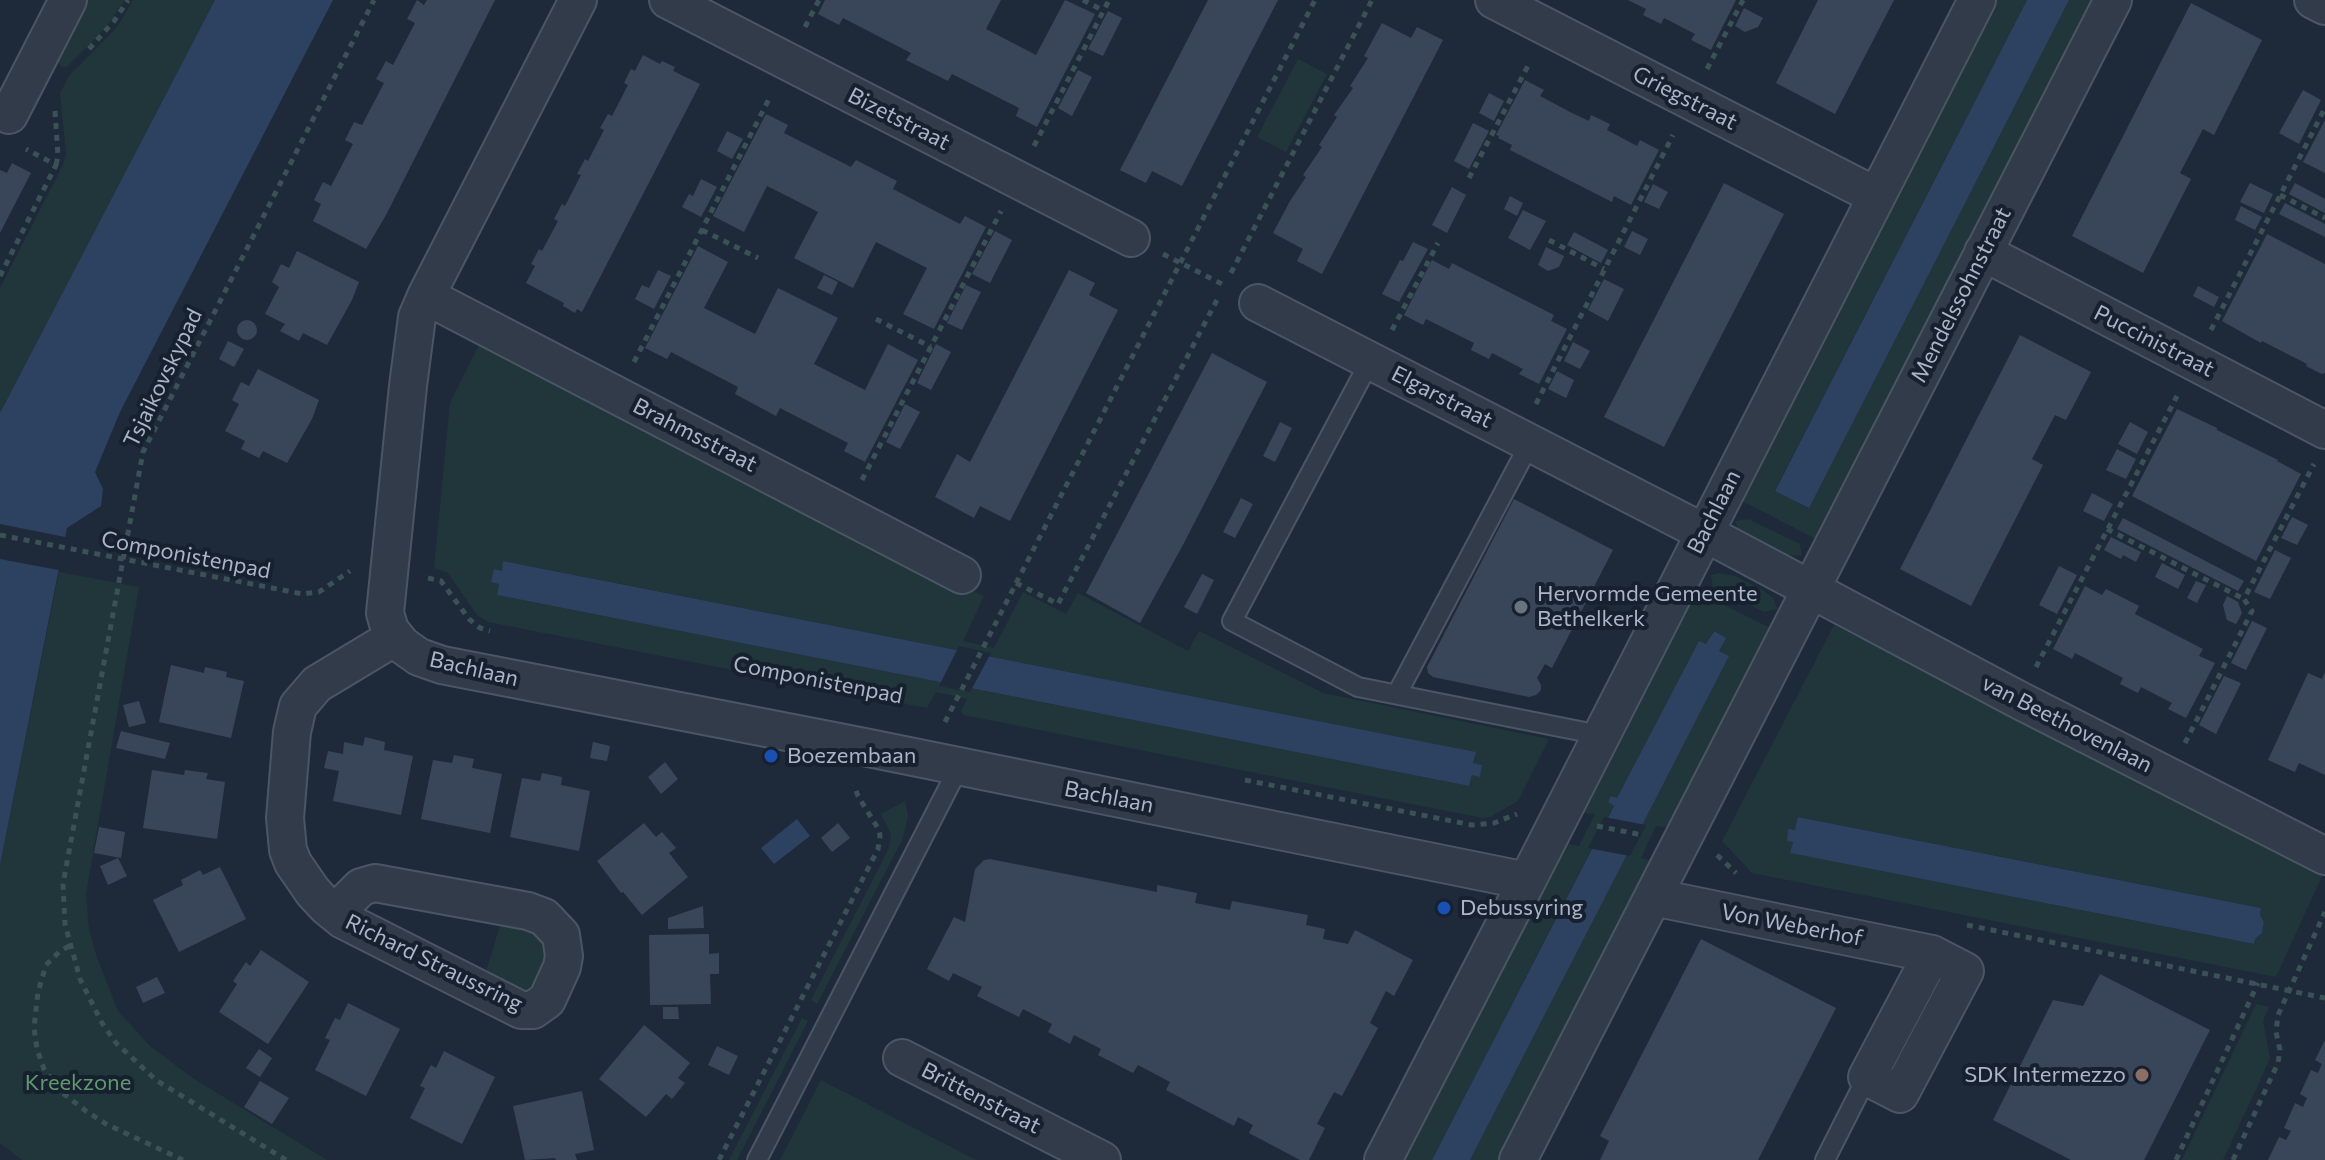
<!DOCTYPE html>
<html>
<head>
<meta charset="utf-8">
<style>
	body { margin:0 }
	canvas { display:block; background:#1e2939 }
</style>
</head>
<body>
<canvas width="2325" height="1160"></canvas>
<script>
const g = document.querySelector('canvas').getContext('2d');
g.lineJoin = 'round';
function fill(path, color) {
  g.fillStyle = color;
  g.fill(path, 'evenodd');
}
function toPath(rows) {
  const path = new Path2D();
  for (const r of rows) {
    if (r.length === 3) {
      path.moveTo(r[0] + r[2], r[1]);
      path.arc(r[0], r[1], r[2], 0, 2 * Math.PI);
      continue;
    }
    path.moveTo(r[0], r[1]);
    for (let i = 2; i < r.length; i += 2) path.lineTo(r[i], r[i + 1]);
  }
  return path;
}
function trace(path, color, width, dash) {
  g.strokeStyle = color;
  g.lineWidth = width;
  g.lineCap = dash ? 'butt' : 'round';
  g.setLineDash(dash || []);
  g.stroke(path);
}
function write(font, color, halo, rows, align = 'center') {
  g.font = font + ' Commissioner,sans-serif';
  g.lineWidth = 8;
  g.setLineDash([]);
  g.textBaseline = 'middle';
  g.strokeStyle = halo;
  g.fillStyle = color;
  for (const [text, x, y, turn = 0] of rows) {
    g.save();
    g.translate(x, y);
    g.rotate((+turn || 0) * Math.PI / 180);
    g.textAlign = isNaN(turn) ? turn : align;
    if (halo) g.strokeText(text, 0, 0);
    g.fillText(text, 0, 0);
    g.restore();
  }
}
fill(toPath([
	[87,0,125,0,108,24,91,43,67,67,61,67,58,61,61,52],
	[133,0,215,0,0,413,0,288,63,165,66,154,60,93,69,76,118,26],
	[1995,0,2027,0,1775,490,1808,508,2069,0,2099,0,1820,541,1738,499],
	[1298,59,1327,74,1286,152,1257,137],
	[480,343,984,596,963,641,994,648,1023,592,1066,614,1078,593,1188,651,1199,631,1323,693,1549,739,1518,801,1490,817,1482,818,964,715,961,711,967,699,936,692,927,708,488,622,477,615,448,573,434,568,450,403],
	[504,561,1475,752,1473,764,1482,765,1480,776,1472,775,1469,786,497,595],
	[1748,519,1800,544,1802,555,1783,556,1739,532,1735,521],
	[59,572,139,587,86,894,89,929,96,955,118,1011,149,1045,191,1077,327,1160,22,1160,0,1143,0,865],
	[1718,573,1735,576,1764,591,1774,599,1777,609,1764,612,1713,586,1711,575],
	[1692,589,1774,630,1672,828,1656,826,1641,858,1655,862,1502,1160,1470,1160,1728,656,1719,651,1713,631,1706,645,1699,641,1617,799,1612,796,1608,802,1614,805,1432,1160,1399,1160,1565,844,1579,846,1595,814,1582,813,1580,809],
	[1834,625,2322,876,2276,977,1752,873,1722,841],
	[1799,817,2261,908,2260,915,2264,922,2262,933,2255,939,2253,944,1791,853,1793,842,1787,840,1788,830,1795,831],
	[905,801,908,816,903,838,817,1004,811,1000,889,848,891,834,881,814],
	[502,919,529,925,552,945,531,996,484,978],
	[2256,1004,2269,1007,2263,1021,2270,1058,2259,1083,2223,1160,2182,1160],
	[802,1018,808,1021,737,1160,729,1160],
	[821,1080,976,1160,780,1160]
]), '#20363a');
fill(toPath([
	[215,0,333,0,120,412,95,472,103,489,101,506,67,528,0,865,0,413],
	[2027,0,2069,0,1809,508,1775,491],
	[503,561,1476,752,1473,763,1482,765,1480,777,1472,775,1469,786,497,595,499,584,491,582,494,569,502,571],
	[1714,631,1726,638,1719,651,1729,656,1470,1160,1432,1160,1614,806,1608,802,1611,796,1617,798,1699,641,1706,644],
	[1798,817,2261,908,2260,915,2264,922,2262,933,2255,939,2254,944,1790,853,1793,842,1787,841,1788,829,1795,830],
	[797,819,810,836,774,864,761,848]
]), '#2d4160');
fill(toPath([
	[0,524,70,538,64,571,0,559],
	[959,646,991,653,970,692,939,686],
	[1604,817,1646,825,1630,856,1588,848]
]), '#1e2939');
fill(toPath([
	[417,0,424,5,427,0,495,0,386,215,366,249,313,221,321,204,314,200,323,182,331,186,353,144,345,140,354,122,362,125,384,83,376,79,386,61,393,65,415,23,407,19],
	[825,0,1001,0,986,29,1036,55,1065,0,1095,14,1037,127,1016,116,1019,108,952,74,948,81,906,60,911,53,843,18,839,25,818,14],
	[1208,0,1278,0,1182,186,1152,171,1146,183,1120,170],
	[1628,0,1736,0,1711,50,1691,40,1695,34,1664,18,1661,24,1643,15,1646,9],
	[1818,0,1894,0,1835,114,1776,83],
	[2191,3,2262,40,2214,135,2203,129,2180,173,2191,179,2143,273,2072,236],
	[1744,8,1763,18,1758,27,1745,32,1735,26],
	[1108,11,1122,18,1103,56,1088,49],
	[1382,23,1411,38,1417,27,1443,40,1322,274,1297,261,1303,249,1273,233,1290,201,1306,177,1303,175,1322,147,1319,145,1337,117,1334,115,1353,88,1350,86,1368,58,1364,56],
	[643,55,660,64,662,61,675,67,673,71,700,84,582,312,577,309,575,313,563,306,564,303,526,283,535,266,531,264,539,249,542,251,558,221,554,219,562,204,565,206,581,175,577,174,585,159,588,161,604,130,600,128,608,114,612,116,628,85,624,83,631,69,635,71],
	[1078,70,1092,77,1072,116,1058,108],
	[1525,80,1544,90,1540,96,1572,113,1589,121,1591,115,1610,124,1607,130,1637,146,1640,140,1659,150,1631,205,1614,196,1612,202,1510,150,1512,145,1498,138,1499,136,1496,135],
	[2303,90,2321,100,2299,144,2279,133],
	[1489,93,1504,101,1494,121,1479,113],
	[766,114,788,125,784,133,851,167,856,160,897,181,893,189,960,224,965,216,986,227,934,329,903,314,927,268,876,242,853,288,794,258,818,212,791,198,767,186,744,232,713,216],
	[2325,120,2325,173,2303,162],
	[1473,123,1489,131,1469,169,1454,161],
	[727,131,743,139,732,159,717,151],
	[12,163,31,173,0,233,0,170,7,173],
	[701,179,717,187,701,217,682,207,689,194,693,196],
	[1724,183,1784,214,1664,447,1604,417],
	[2250,183,2273,194,2264,213,2240,202],
	[2295,183,2325,199,2325,213,2289,194],
	[1653,184,1668,192,1659,209,1644,202],
	[1452,187,1466,195,1447,233,1432,225],
	[1510,196,1523,203,1517,216,1504,209],
	[2285,203,2325,224,2325,237,2279,214],
	[2241,206,2262,217,2255,230,2235,220],
	[1523,210,1546,221,1530,250,1508,238],
	[995,231,1012,240,990,283,972,274],
	[1632,231,1648,239,1640,255,1624,247],
	[1574,232,1608,250,1601,263,1567,245],
	[2267,234,2325,264,2325,373,2322,374,2306,366,2307,364,2262,341,2261,343,2222,321],
	[1413,242,1428,249,1399,302,1382,294,1400,260,1403,261],
	[698,246,728,262,704,308,755,334,778,288,838,318,814,364,865,390,888,344,918,360,865,462,844,451,848,443,780,408,776,416,735,394,738,387,671,352,667,359,645,348],
	[1546,247,1564,256,1559,267,1548,271,1538,265],
	[297,251,359,282,352,300,327,345,303,333,299,341,280,331,285,324,265,314,279,287,272,282,281,264,289,268],
	[1432,260,1449,269,1452,263,1554,315,1551,321,1567,329,1539,384,1519,374,1523,369,1492,353,1489,359,1471,350,1474,343,1426,319,1423,325,1404,315],
	[658,270,671,276,654,309,635,299,642,285,649,288],
	[1069,270,1095,283,1089,295,1118,310,1010,521,980,506,974,518,935,497,957,454,970,462],
	[824,275,838,282,832,295,817,288],
	[1604,279,1624,289,1608,321,1588,310],
	[966,285,981,292,962,330,947,323],
	[2198,286,2219,297,2214,307,2193,296],
	[247,330,10],
	[2020,335,2091,372,2066,420,2055,415,2032,459,2043,465,1971,606,1900,569],
	[228,341,244,349,234,367,219,359],
	[1573,342,1590,351,1580,369,1564,361],
	[936,344,951,352,931,390,917,383],
	[1212,353,1267,382,1184,543,1140,623,1086,593],
	[258,369,319,400,312,419,287,463,263,451,259,458,241,449,245,441,225,431,239,404,232,400,241,382,249,386],
	[1557,371,1574,380,1566,398,1548,389],
	[905,404,920,412,900,449,886,442],
	[2177,409,2217,428,2217,430,2278,460,2277,461,2301,474,2256,561,2132,496],
	[1280,422,1292,428,1275,462,1263,456],
	[2130,422,2148,432,2137,454,2118,444],
	[2117,449,2136,459,2126,479,2106,470],
	[2092,493,2113,504,2104,521,2083,511],
	[1241,498,1253,504,1235,538,1223,532],
	[1514,499,1613,550,1552,668,1545,664,1537,678,1541,685,1541,690,1536,695,1529,697,1433,677,1428,673,1427,667],
	[2292,517,2308,525,2297,545,2281,538],
	[2123,518,2244,581,2238,591,2117,529],
	[2111,537,2141,552,2136,562,2123,555,2121,559,2104,550],
	[2275,550,2291,558,2270,599,2254,592],
	[2162,563,2185,575,2178,589,2155,577],
	[2059,566,2077,575,2057,614,2039,605],
	[1202,574,1214,580,1197,614,1184,607],
	[2196,581,2206,585,2197,603,2187,598],
	[2085,586,2102,595,2106,589,2139,606,2135,614,2203,649,2199,656,2215,663,2186,718,2168,709,2172,703,2141,687,2138,693,2120,684,2123,678,2075,653,2072,659,2053,649],
	[2227,596,2238,602,2242,613,2236,624,2227,620,2223,605],
	[2252,621,2267,628,2246,670,2231,663],
	[171,665,204,673,205,667,227,672,226,677,244,681,231,738,159,722],
	[2325,672,2325,775,2299,763,2295,772,2268,760,2308,673,2322,679],
	[2224,676,2241,683,2216,734,2199,725],
	[139,701,146,723,129,727,123,705],
	[121,731,170,743,165,759,116,748],
	[365,737,385,742,384,750,413,756,401,815,333,801,339,771,324,768,328,751,343,754,344,742,363,746],
	[593,742,610,746,607,761,590,758],
	[454,755,474,759,472,768,502,774,490,833,421,819,433,760,452,763],
	[665,762,678,779,661,794,648,777],
	[152,770,184,775,185,770,208,773,206,779,225,782,217,839,143,828],
	[542,773,562,777,561,785,590,791,579,851,510,837,522,778,540,781],
	[644,823,656,837,662,832,676,848,669,853,688,877,642,915,623,892,621,893,597,861],
	[838,823,850,838,832,852,821,838],
	[99,827,125,832,121,858,94,853],
	[118,858,127,876,108,885,100,866],
	[990,859,1157,892,1157,885,1197,893,1195,903,1230,910,1232,901,1308,915,1306,925,1325,929,1323,939,1348,944,1355,930,1413,960,1394,996,1386,991,1370,1023,1378,1028,1342,1096,1334,1092,1317,1124,1325,1128,1309,1160,1300,1160,1249,1133,1253,1125,1238,1117,1234,1126,1166,1090,1170,1082,1138,1065,1133,1073,1098,1055,1101,1049,1074,1035,1070,1044,1048,1032,1052,1024,1023,1009,1019,1017,977,996,982,987,953,973,949,981,927,969,954,917,965,922,975,869,984,860],
	[220,867,246,919,179,952,153,900,183,885,181,880,200,870,203,875],
	[703,906,704,928,668,929,668,918],
	[709,934,709,954,719,953,719,974,710,974,711,1004,650,1005,649,935],
	[1701,939,1836,1008,1758,1160,1600,1160,1609,1141,1600,1136],
	[261,950,309,982,268,1044,219,1012,237,984,233,981,246,962,250,966],
	[2100,974,2210,1030,2144,1160,2071,1160,1993,1120,2053,1000,2083,1006],
	[157,977,165,993,143,1003,136,987],
	[348,1003,400,1029,366,1096,315,1070,330,1040,325,1038,335,1018,340,1020],
	[663,1007,678,1007,679,1019,663,1019],
	[644,1025,690,1063,678,1078,685,1083,672,1099,666,1094,646,1117,599,1079],
	[2325,1040,2325,1160,2268,1160,2279,1137,2286,1140,2291,1131,2284,1128,2295,1103,2303,1107,2307,1098,2300,1094,2311,1070,2318,1073,2322,1064,2315,1060],
	[717,1046,738,1056,729,1075,708,1065],
	[259,1049,272,1058,260,1077,246,1068],
	[444,1051,495,1077,462,1144,410,1118,425,1088,420,1086,431,1065,436,1068],
	[260,1081,289,1098,272,1124,244,1107],
	[582,1091,594,1150,575,1154,577,1160,556,1160,555,1158,525,1160,513,1106]
]), '#39465a');
const lane = toPath([
	[1370,361,1232,621,1358,687,1600,735],
	[1397,694,1530,443],
	[757,1160,959,767],
	[1825,1160,1867,1077]
]);
const street = toPath([
	[578,0,426,296,417,317,408,386,385,613,390,630,402,645,419,657,442,665,859,746,1527,881,1977,0],
	[668,0,1131,238],
	[1494,0,1876,196],
	[2313,0,2325,6],
	[0,111,9,115,68,0],
	[1983,252,2325,430],
	[426,296,962,575],
	[1258,303,1703,532,2019,700,2325,856],
	[1653,897,1932,954],
	[335,913,361,887,375,883,528,911,544,917,561,935,564,956,562,967,547,1000,533,1010,521,1010,343,920,327,907,313,892,293,863,288,850,285,818,292,732,298,706,317,684,395,637],
	[1932,954,1965,971,1900,1094,1867,1077,1932,954],
	[902,1058,1102,1160],
	[1383,1160,1527,881],
	[1518,1160,2113,0]
]);
trace(lane, '#4c5565', 22);
trace(street, '#4c5565', 40);
trace(toPath([
	[1083,0,1104,11],
	[805,27,819,0],
	[89,49,114,21,128,0],
	[1707,69,1743,0],
	[55,111,58,156,56,165],
	[1034,146,1109,0],
	[1469,178,1530,62],
	[2280,195,2325,218],
	[702,230,758,258],
	[1549,240,1604,269],
	[1163,254,1226,286],
	[1231,273,1372,0],
	[0,276,56,165,26,149],
	[876,319,931,347],
	[1392,330,1438,243],
	[2211,330,2325,108],
	[634,362,770,97],
	[1536,404,1673,135],
	[862,480,1001,211],
	[2107,529,2244,599],
	[0,535,303,594,319,592,350,571],
	[428,578,441,581,469,619,480,628,490,631],
	[1016,583,1058,604,1219,296],
	[2036,667,2177,396],
	[945,722,1315,0],
	[2185,743,2252,611,2244,599,2314,464],
	[1245,780,1472,825,1494,823,1517,814],
	[1597,826,1642,835],
	[1717,855,1736,873],
	[1967,925,2325,998],
	[69,946,59,952,46,965,38,992,34,1028,37,1049,44,1069,60,1091,86,1111,106,1124,183,1160],
	[286,1160,156,1080,116,1043,102,1023,80,979,65,924,63,884,143,452,374,0],
	[719,1160,878,849,880,836,879,830,858,796,854,785],
	[2176,1160,2258,983],
	[2233,1160,2278,1063,2280,1050,2276,1032,2278,1015,2325,912]
]), '#3a5255', 5, [6, 6]);
trace(lane, '#313b49', 18);
trace(street, '#313b49', 36);
for (const [x, y, r, color] of [
	[1521,607,8,"#6b7280"],
	[771,756,8,"#1a4fb4"],
	[1444,908,8,"#1a4fb4"],
	[2142,1075,8,"#8d6e63"]
]) {
  const dot = new Path2D();
  dot.arc(x, y, r, 0, 2 * Math.PI);
  g.fillStyle = color;
  g.fill(dot);
  trace(dot, '#17202e', 3);
}
write('22px', '#abb5c7', '#17202e', [
	["Griegstraat",1685,98,27],
	["Bizetstraat",899,119,27],
	["Mendelssohnstraat",1961,295,-63],
	["Puccinistraat",2154,341,27],
	["Tsjaikovskypad",163,378,-64],
	["Elgarstraat",1442,397,27],
	["Brahmsstraat",695,435,27],
	["Bachlaan",1714,512,-63],
	["Componistenpad",186,555,11],
	["Bachlaan",474,669,13],
	["Componistenpad",818,680,11],
	["van Beethovenlaan",2067,724,27],
	["Bachlaan",1109,797,11],
	["Von Weberhof",1792,925,11],
	["Richard Straussring",434,963,26],
	["Brittenstraat",981,1098,27]
]);
write('22px', '#abb5c7', '#17202e', [
	["Hervormde Gemeente",1537,594],
	["Bethelkerk",1537,619],
	["Boezembaan",787,756],
	["Debussyring",1460,908],
	["SDK Intermezzo",2126,1075,"right"]
], 'left');
write('22px', '#61996f', '#17202e', [
	["Kreekzone",78,1083]
]);
</script>
</body>
</html>
